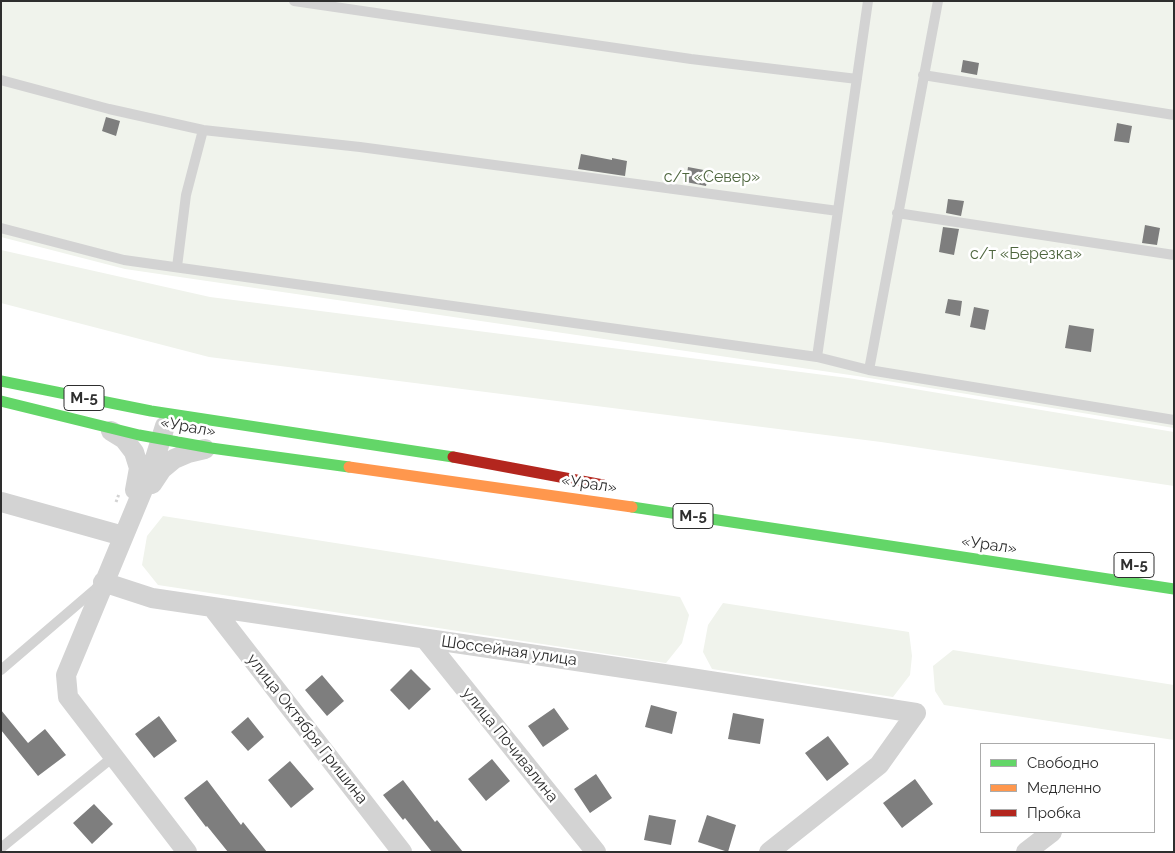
<!DOCTYPE html>
<html>
<head>
<meta charset="utf-8">
<style>
	body { margin:0 }
	#map { position:relative; width:1175px; height:853px; overflow:hidden; background:#fff; font-family:Raleway,sans-serif }
	canvas { display:block }
	.frame { position:absolute; inset:0; border:2px solid #2e2e2e; pointer-events:none }
	.legend { position:absolute; left:980px; top:743px; width:175px; height:90px; box-sizing:border-box; background:#fff; border:1px solid #ababab; margin:0; padding:6px 9px; list-style:none; font-size:15px; color:#2e2e2e }
	.legend li { display:flex; align-items:center; gap:10px; height:25px }
	.legend b { width:25px; border:1px solid #ababab }
</style>
</head>
<body>
<div id="map">
<canvas width="1175" height="853"></canvas>
<div class="frame"></div>
<ul class="legend">
<li><b style="height:6px;background:#63d668"></b>Свободно</li>
<li><b style="height:6px;background:#ff974d"></b>Медленно</li>
<li><b style="height:6px;background:#b3261e"></b>Пробка</li>
</ul>
</div>
<script>
const g = document.querySelector('canvas').getContext('2d');
g.lineJoin = 'round';
function fill(path, color) {
  g.fillStyle = color;
  g.fill(path, 'evenodd');
}
function toPath(rows) {
  const path = new Path2D();
  for (const r of rows) {
    path.moveTo(r[0], r[1]);
    for (let i = 2; i < r.length; i += 2) path.lineTo(r[i], r[i + 1]);
  }
  return path;
}
function trace(path, color, width, dash) {
  g.strokeStyle = color;
  g.lineWidth = width;
  g.lineCap = dash ? 'butt' : 'round';
  g.setLineDash(dash || []);
  g.stroke(path);
}
function write(font, color, halo, rows, align = 'center') {
  g.font = font + ' Raleway,sans-serif';
  g.lineWidth = 5;
  g.setLineDash([]);
  g.textBaseline = 'middle';
  g.strokeStyle = halo;
  g.fillStyle = color;
  for (const [text, x, y, turn = 0] of rows) {
    g.save();
    g.translate(x, y);
    g.rotate((+turn || 0) * Math.PI / 180);
    g.textAlign = isNaN(turn) ? turn : align;
    if (halo) g.strokeText(text, 0, 0);
    g.fillText(text, 0, 0);
    g.restore();
  }
}
fill(toPath([
	[1,1,1174,1,1174,428,857,376,125,269,1,237],
	[1,250,210,297,848,378,1174,432,1174,486,881,442,209,357,1,303],
	[163,516,680,597,689,615,682,643,666,663,158,585,142,565,147,536],
	[723,603,909,632,912,656,910,675,893,697,712,669,703,652,708,625],
	[953,650,1174,685,1174,740,944,705,935,691,933,666]
]), '#f0f3ec');
fill(toPath([
	[963,60,979,63,977,75,961,72],
	[106,117,120,121,116,136,102,131],
	[1117,123,1132,126,1129,143,1114,141],
	[581,154,612,160,612,158,627,161,625,176,578,169],
	[688,167,709,171,706,186,686,182],
	[948,199,964,201,961,216,946,213],
	[1145,225,1160,228,1157,245,1142,243],
	[943,227,959,229,954,255,939,252],
	[948,299,962,301,960,316,945,313],
	[974,307,989,310,985,330,970,327],
	[1069,325,1094,329,1091,352,1065,348],
	[411,669,431,689,409,710,390,690],
	[322,675,344,701,327,716,305,690],
	[651,705,677,712,672,734,645,727],
	[554,708,569,729,543,747,528,726],
	[1,710,28,743,45,729,66,755,38,776,1,730],
	[733,713,764,719,760,744,728,739],
	[159,716,177,741,154,758,135,734],
	[248,717,264,737,248,751,231,732],
	[828,736,849,764,827,781,805,753],
	[492,759,510,781,486,801,468,779],
	[290,761,314,789,291,808,268,780],
	[596,774,612,798,590,813,574,789],
	[915,779,933,804,902,828,883,803],
	[207,780,241,825,243,822,267,852,228,852,207,826,206,827,184,798],
	[403,780,435,822,437,820,463,852,432,852,405,818,403,820,383,795],
	[94,804,113,824,92,844,73,823],
	[649,815,676,820,671,845,644,840],
	[707,815,736,825,728,852,698,842]
]), '#7e7e7e');
trace(toPath([
	[116,502,119,494]
]), '#d3d3d3', 3, [2.5, 2.5]);
trace(toPath([
	[294,1,691,59,857,79],
	[923,75,1174,115],
	[1,80,109,109,203,130,360,147,838,211],
	[897,213,1174,255],
	[1,228,124,260,817,357,869,370,1174,420],
	[177,267,186,195,203,130],
	[817,357,868,1],
	[869,370,938,1],
	[1,670,99,586],
	[1,848,113,757]
]), '#d3d3d3', 10);
trace(toPath([
	[165,426,152,468,66,675,68,697,187,852],
	[111,431,124,439,134,452,139,468,135,490],
	[152,484,162,469,174,459,188,453,205,449],
	[1,502,123,536],
	[103,582,152,598,684,677,916,713,879,765,769,852],
	[212,607,402,852],
	[425,639,596,852],
	[1026,852,1052,832]
]), '#d3d3d3', 20);
trace(toPath([
	[1,381,151,411,453,457],
	[1,401,139,435,211,448,349,467],
	[632,507,1174,589]
]), '#63d668', 11);
trace(toPath([
	[349,467,632,507]
]), '#ff974d', 11);
trace(toPath([
	[453,457,603,485]
]), '#b3261e', 11);
for (const [x, y, w] of [
	[84,398,40],
	[693,516,40],
	[1134,565,40]
]) {
  const box = new Path2D();
  box.roundRect(x - w / 2, y - 12.5, w, 25, 4);
  g.fillStyle = '#fff';
  g.fill(box);
  trace(box, '#2e2e2e', 1);
}
write('bold 15px', '#2e2e2e', null, [
	["М-5",84,398],
	["М-5",693,516],
	["М-5",1134,565]
]);
write('16px', '#4e663e', '#fff', [
	["с/т «Север»",712,177],
	["с/т «Березка»",1026,254]
]);
write('16px', '#2e2e2e', '#fff', [
	["«Урал»",188,427,10],
	["«Урал»",589,484,8],
	["«Урал»",989,545,8],
	["Шоссейная улица",509,651,8],
	["улица Октября Гришина",307,729,52],
	["улица Почивалина",510,745,51]
]);
</script>
</body>
</html>
